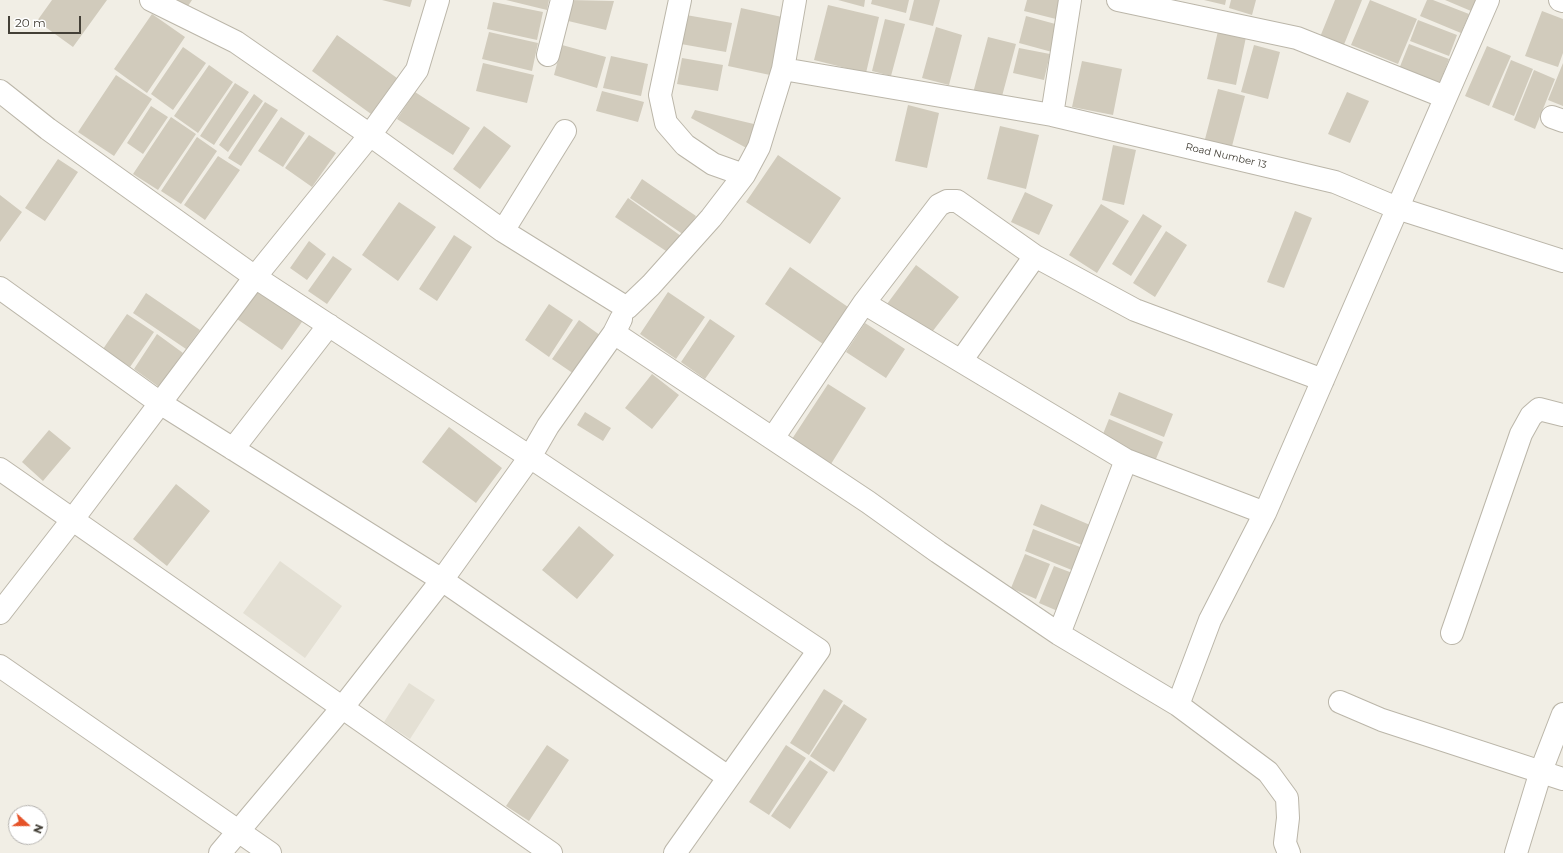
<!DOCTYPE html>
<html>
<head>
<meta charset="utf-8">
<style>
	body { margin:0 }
	#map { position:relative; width:1563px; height:853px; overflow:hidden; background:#f1eee5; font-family:Montserrat,sans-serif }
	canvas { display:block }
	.north { position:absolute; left:8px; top:805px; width:40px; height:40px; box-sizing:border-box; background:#fff; border:1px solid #b4b2af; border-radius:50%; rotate:111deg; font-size:11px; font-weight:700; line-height:16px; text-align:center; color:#433f36 }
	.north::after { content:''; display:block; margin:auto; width:14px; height:18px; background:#e55329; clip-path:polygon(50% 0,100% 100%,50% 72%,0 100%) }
	.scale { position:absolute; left:8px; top:16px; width:73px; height:18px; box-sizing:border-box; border:2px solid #433f36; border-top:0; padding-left:5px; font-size:12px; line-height:14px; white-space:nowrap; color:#433f36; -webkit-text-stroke:3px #fff; paint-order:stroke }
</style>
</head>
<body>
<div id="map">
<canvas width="1563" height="853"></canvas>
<div class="north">N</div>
<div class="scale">20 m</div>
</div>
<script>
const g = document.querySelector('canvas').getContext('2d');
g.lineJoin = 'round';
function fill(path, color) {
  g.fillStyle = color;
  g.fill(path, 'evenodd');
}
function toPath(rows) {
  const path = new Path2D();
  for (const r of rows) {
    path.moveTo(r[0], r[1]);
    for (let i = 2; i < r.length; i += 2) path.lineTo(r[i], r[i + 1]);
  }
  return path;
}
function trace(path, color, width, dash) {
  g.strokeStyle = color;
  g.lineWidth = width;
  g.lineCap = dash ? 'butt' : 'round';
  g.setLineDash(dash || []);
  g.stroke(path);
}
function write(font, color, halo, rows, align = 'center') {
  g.font = font + ' Montserrat,sans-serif';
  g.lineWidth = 3.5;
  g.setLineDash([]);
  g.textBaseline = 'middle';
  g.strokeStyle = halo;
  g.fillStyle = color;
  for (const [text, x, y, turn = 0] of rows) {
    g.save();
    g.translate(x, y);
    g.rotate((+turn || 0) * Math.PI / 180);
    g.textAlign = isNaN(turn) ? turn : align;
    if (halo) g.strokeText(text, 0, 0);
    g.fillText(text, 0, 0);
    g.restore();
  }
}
fill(toPath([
	[280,561,342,606,305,658,243,613],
	[409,683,435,700,410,739,384,722]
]), '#e4e0d4');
fill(toPath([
	[52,0,107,0,73,47,37,21],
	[165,0,192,0,184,12],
	[382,0,412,0,410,7],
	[506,0,549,0,547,10],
	[569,0,614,1,606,30,564,20],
	[838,0,865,0,864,7],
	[872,0,909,0,906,13,871,4],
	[914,0,940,0,933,26,909,20],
	[1027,0,1065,0,1060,20,1024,11],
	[1204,0,1226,0,1225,5],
	[1231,0,1256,0,1252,15,1229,8],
	[1335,0,1362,0,1343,47,1320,37],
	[1370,0,1417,19,1398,64,1351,45],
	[1427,0,1433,0,1469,14,1461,33,1420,16],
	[1445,0,1476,0,1471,11],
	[493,2,543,12,537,40,487,29],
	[828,5,879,17,866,73,814,60],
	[741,8,782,17,770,75,728,66],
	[1542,11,1563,19,1563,53,1558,67,1525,56],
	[152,14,185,37,147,93,114,69],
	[686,15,732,23,726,52,681,44],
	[1026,16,1059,25,1052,52,1019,43],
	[885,19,905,24,891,76,872,71],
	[1418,20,1457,35,1449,56,1410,41],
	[936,27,962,35,949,85,922,78],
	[1218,31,1246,37,1236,85,1207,79],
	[489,32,538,43,532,71,482,59],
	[337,35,397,78,371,114,312,71],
	[988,37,1016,44,1001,100,973,93],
	[1409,44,1449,59,1439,85,1399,69],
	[562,45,606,57,597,88,554,75],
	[1254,45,1280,52,1268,99,1241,92],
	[1487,46,1511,56,1489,106,1465,96],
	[183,47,206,63,173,110,151,94],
	[1019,48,1050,54,1044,80,1013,73],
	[611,56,648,64,641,96,603,88],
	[682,58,723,65,718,91,677,84],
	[1511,60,1533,69,1514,116,1492,107],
	[1082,61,1122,69,1113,115,1072,107],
	[483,63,534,75,527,103,476,91],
	[1563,63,1563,106,1548,100],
	[209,65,233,82,198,133,174,116],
	[1534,70,1555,79,1535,129,1514,120],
	[116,75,152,99,114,156,78,132],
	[235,83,249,92,214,145,200,136],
	[1218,89,1245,96,1231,150,1204,143],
	[602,91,644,102,638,122,596,111],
	[415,92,470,128,453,155,397,119],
	[1347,92,1369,101,1350,143,1328,134],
	[254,94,263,101,228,152,219,145],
	[265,102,278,110,241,166,228,158],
	[908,105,939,113,927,168,895,161],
	[151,106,168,117,143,154,127,143],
	[695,110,758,125,752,151,691,118],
	[171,117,196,134,158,190,133,174],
	[281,117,305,133,283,167,258,151],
	[484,126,511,146,480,189,453,169],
	[1000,126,1039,135,1026,189,987,179],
	[309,135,336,153,312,187,285,168],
	[197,137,217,151,181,204,161,191],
	[1113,145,1136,150,1124,205,1102,200],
	[778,155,841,198,810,244,746,202],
	[218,156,240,170,205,220,184,205],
	[58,159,78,172,45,221,25,208],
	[642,179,696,216,684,235,630,198],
	[1025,192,1053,205,1039,235,1011,222],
	[0,195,22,212,0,242],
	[628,198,681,236,669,253,615,217],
	[399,202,436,227,398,281,362,255],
	[1101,204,1129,221,1097,273,1069,255],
	[1295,211,1312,218,1284,288,1267,282],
	[1143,214,1162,226,1131,276,1112,264],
	[1166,231,1187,245,1155,297,1133,283],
	[454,235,472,247,437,301,419,289],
	[309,241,326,254,307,280,290,268],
	[333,256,352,269,327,304,308,291],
	[916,265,959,297,929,336,887,304],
	[790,267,848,307,823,344,765,304],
	[259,287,304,319,282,350,237,319],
	[668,292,705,317,676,359,640,334],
	[146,293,200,330,186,349,133,313],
	[549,304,573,320,549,357,525,340],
	[127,314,154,332,130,367,103,349],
	[710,319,735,336,705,379,681,362],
	[579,320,604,338,577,376,552,359],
	[865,323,905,349,886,378,846,352],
	[157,334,183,353,159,387,134,369],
	[652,374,679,395,652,429,625,408],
	[828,384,866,408,831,464,792,439],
	[1119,392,1173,414,1164,437,1110,415],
	[585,412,611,428,603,441,577,425],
	[1109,419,1163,442,1153,466,1099,444],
	[449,427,502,468,476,503,422,462],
	[49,430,71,448,43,481,22,462],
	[176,484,210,511,167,566,133,539],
	[1041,504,1097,528,1089,548,1033,525],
	[579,526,614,555,577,599,542,570],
	[1033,529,1088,550,1079,573,1025,551],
	[1025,554,1050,564,1036,599,1011,588],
	[1054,566,1075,574,1060,612,1039,603],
	[824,689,843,701,809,755,790,743],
	[844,704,867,719,834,772,810,756],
	[547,745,569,760,529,821,506,806],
	[786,745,806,758,769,815,749,802],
	[810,760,828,772,790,829,771,816]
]), '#d1cbbc');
const minor = toPath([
	[151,0,236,42,370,135,503,231,627,308,651,285,711,218,744,175,759,147,783,69,795,0],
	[680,0,660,95,666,123,685,145,713,164,744,175],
	[1118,0,1297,38,1445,97],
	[1560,0,1563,1],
	[548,55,562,0],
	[783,69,1052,115,1335,182,1397,208,1563,261],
	[0,91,48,129,255,277,530,457,819,650,675,853],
	[1052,115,1070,0],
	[1552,117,1563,121],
	[503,231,565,131],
	[0,288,160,403,442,580,728,777],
	[864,303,1126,460,1265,513],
	[614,333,868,502,938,552,1059,634,1178,705,1268,772,1287,798,1288,818,1285,843,1289,853],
	[961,361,1035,256],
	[773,438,864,303,939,205,947,201,957,201,1035,256,1135,310,1323,380],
	[233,449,329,325],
	[0,469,551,853],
	[0,613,73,519,255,277,370,135,417,70,438,0],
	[1452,633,1521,434,1531,416,1539,409,1563,415],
	[1059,634,1126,460],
	[0,666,270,853],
	[1340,702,1382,720,1563,779],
	[1178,705,1210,620,1265,513,1488,0],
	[220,853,342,708,442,580,530,457,548,426,614,333,621,319],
	[1516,853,1541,771,1563,714]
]);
trace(minor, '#bbb6a9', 24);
trace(minor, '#fff', 22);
write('10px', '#433f36', '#fff', [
	["Road Number 13",1226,156,13]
]);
</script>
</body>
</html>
